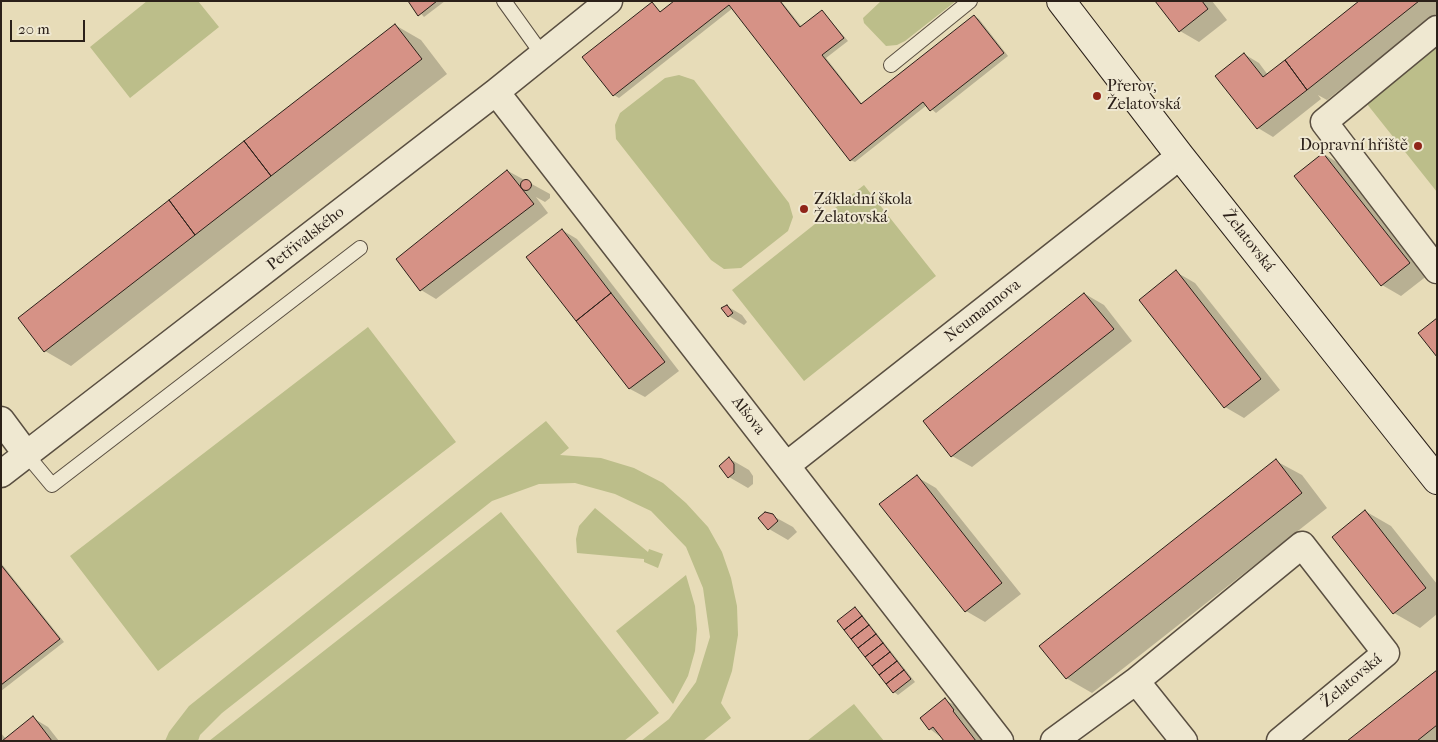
<!DOCTYPE html>
<html>
<head>
<meta charset="utf-8">
<style>
	body { margin:0 }
	#map { position:relative; width:1438px; height:742px; overflow:hidden; background:#e7dcb8; font-family:"IM FELL French Canon",serif }
	canvas { display:block }
	.frame { position:absolute; inset:0; border:2px solid #2b2019; pointer-events:none }
	.scale { position:absolute; left:10px; top:20px; width:75px; height:22px; box-sizing:border-box; border:2px solid #2b2019; border-top:0; padding-left:6px; font-size:15px; line-height:18px; white-space:nowrap; color:#2b2019; -webkit-text-stroke:4px #efe8d1; paint-order:stroke }
</style>
</head>
<body>
<div id="map">
<canvas width="1438" height="742"></canvas>
<div class="frame"></div>
<div class="scale">20 m</div>
</div>
<script>
const g = document.querySelector('canvas').getContext('2d');
g.lineJoin = 'round';
function fill(path, color) {
  g.fillStyle = color;
  g.fill(path, 'evenodd');
}
function toPath(rows) {
  const path = new Path2D();
  for (const r of rows) {
    if (r.length === 3) {
      path.moveTo(r[0] + r[2], r[1]);
      path.arc(r[0], r[1], r[2], 0, 2 * Math.PI);
      continue;
    }
    path.moveTo(r[0], r[1]);
    for (let i = 2; i < r.length; i += 2) path.lineTo(r[i], r[i + 1]);
  }
  return path;
}
function trace(path, color, width, dash) {
  g.strokeStyle = color;
  g.lineWidth = width;
  g.lineCap = dash ? 'butt' : 'round';
  g.setLineDash(dash || []);
  g.stroke(path);
}
function write(font, color, halo, rows, align = 'center') {
  g.font = font + ' "IM FELL French Canon",serif';
  g.lineWidth = 4;
  g.setLineDash([]);
  g.textBaseline = 'middle';
  g.strokeStyle = halo;
  g.fillStyle = color;
  for (const [text, x, y, turn = 0] of rows) {
    g.save();
    g.translate(x, y);
    g.rotate((+turn || 0) * Math.PI / 180);
    g.textAlign = isNaN(turn) ? turn : align;
    if (halo) g.strokeText(text, 0, 0);
    g.fillText(text, 0, 0);
    g.restore();
  }
}
fill(toPath([
	[147,1,198,1,219,27,130,98,90,47],
	[881,1,956,1,905,41,897,45,886,46,864,23,863,18],
	[1437,43,1437,192,1363,99],
	[679,75,694,80,789,203,793,217,788,231,741,268,724,269,711,260,616,139,615,125,620,113,665,78],
	[864,185,936,276,804,381,732,290],
	[368,327,456,442,158,671,70,556],
	[546,421,569,448,560,455,601,458,634,468,663,483,686,503,708,527,722,552,731,578,737,606,738,635,732,671,721,703,731,718,703,741,641,741,669,719,696,682,710,637,703,588,686,547,651,511,615,494,575,483,539,484,492,501,222,713,200,735,198,741,165,741,169,732,189,706],
	[595,508,648,552,649,549,663,554,658,568,644,562,644,559,577,553,576,539,579,526],
	[501,512,659,713,624,741,209,741],
	[686,575,695,606,697,629,695,651,688,676,673,704,616,631],
	[854,704,884,741,807,741]
]), '#bcbe8a');
fill(toPath([
	[410,1,445,1,424,17],
	[676,1,781,1,802,27,822,11,848,41,826,58,862,104,974,16,979,19,1008,56,936,113,927,105,855,162,850,160,733,8,619,98,614,95,584,57,652,4,661,13],
	[1157,1,1212,1,1227,20,1199,42,1180,31],
	[1361,1,1437,1,1437,13,1327,100,1318,95,1321,99,1273,137,1258,128,1244,54,1259,63,1268,75],
	[395,25,421,40,447,74,71,366,45,351],
	[1324,154,1343,166,1428,275,1401,296,1382,285],
	[508,171,550,194,550,198,545,202,536,197,548,213,436,299,421,290,397,259],
	[562,230,577,239,679,371,645,397,630,389,528,257],
	[1176,272,1195,283,1280,390,1244,418,1225,407],
	[1085,294,1104,305,1132,341,972,467,952,456,924,421],
	[727,306,742,315,747,322,744,325,729,316],
	[730,459,749,470,753,476,753,484,748,488,729,477],
	[1276,461,1302,475,1327,508,1092,693,1066,678],
	[917,477,936,488,1021,594,985,622,966,611],
	[1365,511,1391,526,1437,584,1437,614,1420,628,1394,613,1334,537],
	[773,516,793,527,797,532,788,540,769,529],
	[1,563,64,642,1,691],
	[855,609,860,612,915,682,898,695,894,692],
	[1437,672,1437,741,1349,741],
	[945,700,960,708,983,741,946,741,930,729],
	[33,718,48,727,59,741,1,741,1,733,6,739]
]), '#0003');
const building = toPath([
	[408,1,437,1,418,16,408,1],
	[674,1,780,1,800,27,822,10,844,38,822,55,861,104,974,15,1004,53,930,111,923,102,850,161,729,5,613,96,582,57,652,2,660,12,674,1],
	[1155,1,1202,1,1208,9,1179,32,1155,1],
	[1359,1,1419,1,1307,90,1285,60,1359,1],
	[395,24,422,59,271,176,244,141,395,24],
	[1244,53,1263,77,1285,60,1307,90,1257,129,1215,76,1244,53],
	[244,141,271,176,195,235,169,200,244,141],
	[1323,153,1410,263,1381,286,1294,176,1323,153],
	[507,170,534,204,420,291,396,259,507,170],
	[526,185,5.5],
	[169,200,195,235,44,352,18,318,169,200],
	[562,229,611,293,576,321,526,257,562,229],
	[1176,270,1261,379,1224,408,1139,300,1176,270],
	[611,293,665,362,629,389,576,321,611,293],
	[1084,293,1114,329,951,457,923,421,1084,293],
	[727,305,733,313,728,317,721,308,727,305],
	[1437,318,1437,357,1418,333,1437,318],
	[729,457,734,464,734,473,728,478,719,466,729,457],
	[1276,459,1302,493,1066,679,1039,646,1276,459],
	[917,475,1002,583,965,612,879,504,917,475],
	[1365,510,1426,588,1393,614,1332,537,1365,510],
	[765,512,773,514,778,521,768,530,758,518,765,512],
	[1,565,60,639,1,685,1,565],
	[855,607,862,616,844,630,837,621,855,607],
	[862,616,869,625,851,639,844,630,862,616],
	[869,625,876,634,858,648,851,639,869,625],
	[876,634,883,643,865,657,858,648,876,634],
	[883,643,890,652,872,666,865,657,883,643],
	[890,652,897,661,879,675,872,666,890,652],
	[897,661,904,670,886,684,879,675,897,661],
	[904,670,911,679,893,693,886,684,904,670],
	[1437,670,1437,725,1417,741,1347,741,1437,670],
	[945,698,954,710,953,711,976,741,944,741,933,727,929,730,920,718,945,698],
	[33,716,52,741,2,741,33,716]
]);
fill(building, '#d69286');
trace(building, '#2b2019', 1);
const lane = toPath([
	[504,1,542,54],
	[891,65,970,1],
	[27,455,52,485,360,248]
]);
const street = toPath([
	[1437,29,1324,122,1437,270],
	[496,92,1000,741],
	[1,420,27,455],
	[787,465,1180,156],
	[1,474,496,92,609,1],
	[1054,741,1136,681],
	[1184,741,1136,681,1302,545,1386,653,1280,741]
]);
const secondary = toPath([
	[1061,1,1180,156,1437,480]
]);
trace(lane, '#5a4f41', 16);
trace(street, '#5a4f41', 29);
trace(secondary, '#2b2019', 30);
trace(lane, '#efe8d1', 14);
trace(street, '#efe8d1', 26);
trace(secondary, '#efe8d1', 28);
for (const [x, y, r, color] of [
	[1097,96,5,"#8f2418"],
	[1418,146,5,"#8f2418"],
	[804,209,5,"#8f2418"]
]) {
  const dot = new Path2D();
  dot.arc(x, y, r, 0, 2 * Math.PI);
  g.fillStyle = color;
  g.fill(dot);
  trace(dot, '#efe8d1', 2);
}
write('16px', '#2b2019', '#efe8d1', [
	["Přerov,",1107,87],
	["Želatovská",1107,105],
	["Dopravní hřiště",1408,146,"right"],
	["Základní škola",814,200],
	["Želatovská",814,218]
], 'left');
write('16px', '#2b2019', '#efe8d1', [
	["Petřivalského",306,239,-38],
	["Želatovská",1248,241,52],
	["Neumannova",983,311,-38],
	["Alšova",748,416,52],
	["Želatovská",1352,681,-40]
]);
</script>
</body>
</html>
